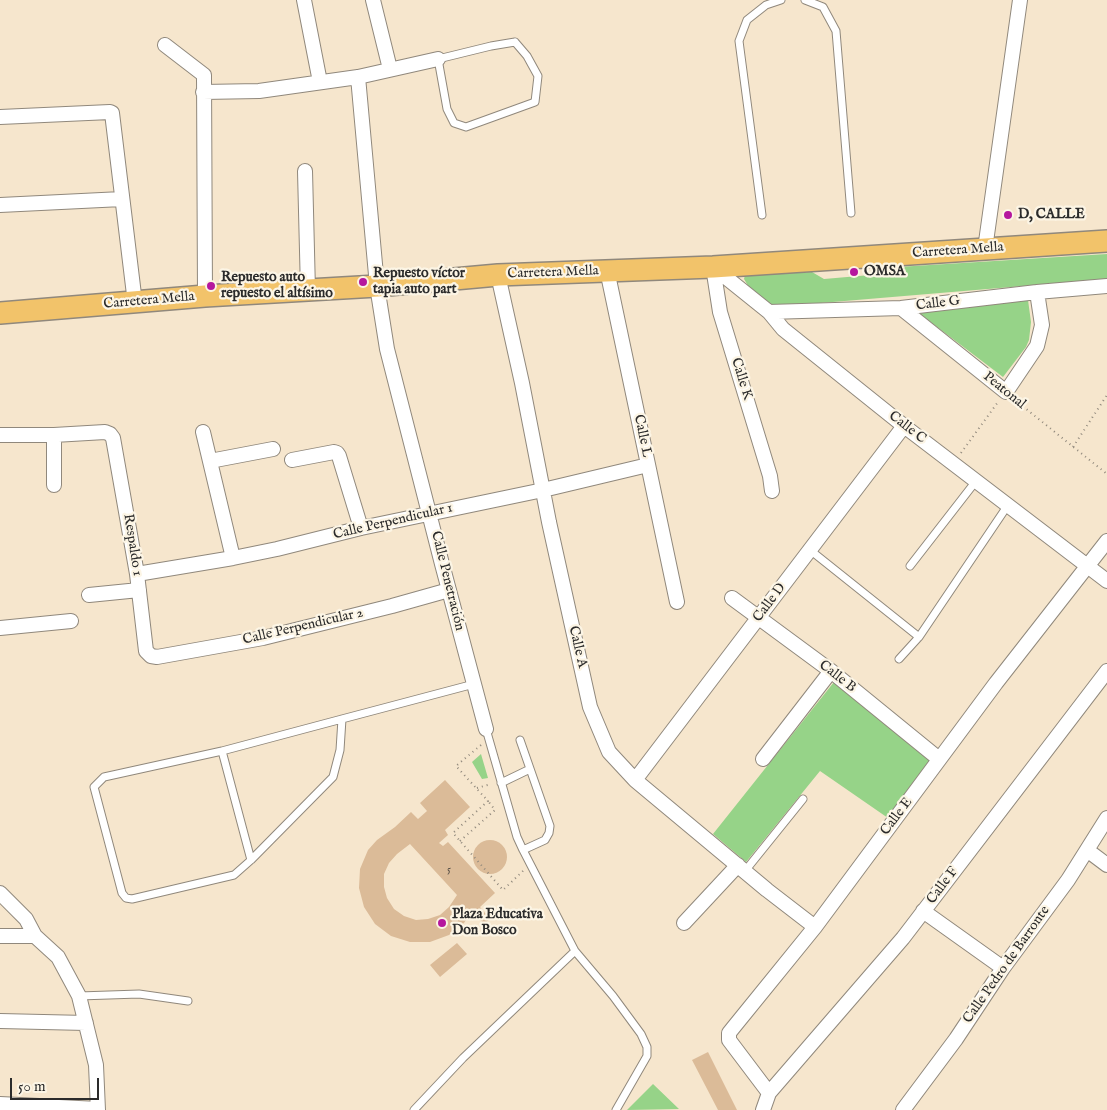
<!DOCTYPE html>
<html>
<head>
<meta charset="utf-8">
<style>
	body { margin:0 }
	#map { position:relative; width:1107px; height:1110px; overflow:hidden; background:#f6e6cd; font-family:"IM FELL English",serif }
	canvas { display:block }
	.scale { position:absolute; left:10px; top:1078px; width:89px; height:22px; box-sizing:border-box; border:2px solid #2b2b2b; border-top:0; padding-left:6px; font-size:15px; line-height:18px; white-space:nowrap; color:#2b2b2b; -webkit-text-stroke:4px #fcf5e5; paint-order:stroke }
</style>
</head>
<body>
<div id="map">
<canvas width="1107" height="1110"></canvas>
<div class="scale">50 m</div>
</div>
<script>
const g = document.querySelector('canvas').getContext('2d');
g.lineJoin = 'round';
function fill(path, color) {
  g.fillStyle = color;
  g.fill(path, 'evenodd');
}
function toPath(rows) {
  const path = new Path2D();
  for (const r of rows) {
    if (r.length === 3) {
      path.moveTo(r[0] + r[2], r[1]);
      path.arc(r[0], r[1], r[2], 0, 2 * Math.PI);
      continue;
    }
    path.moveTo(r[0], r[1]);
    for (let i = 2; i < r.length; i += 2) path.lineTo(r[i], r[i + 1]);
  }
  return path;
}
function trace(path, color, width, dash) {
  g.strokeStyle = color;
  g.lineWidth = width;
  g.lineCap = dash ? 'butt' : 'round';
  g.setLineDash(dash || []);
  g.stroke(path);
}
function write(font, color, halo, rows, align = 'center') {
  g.font = font + ' "IM FELL English",serif';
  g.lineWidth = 4.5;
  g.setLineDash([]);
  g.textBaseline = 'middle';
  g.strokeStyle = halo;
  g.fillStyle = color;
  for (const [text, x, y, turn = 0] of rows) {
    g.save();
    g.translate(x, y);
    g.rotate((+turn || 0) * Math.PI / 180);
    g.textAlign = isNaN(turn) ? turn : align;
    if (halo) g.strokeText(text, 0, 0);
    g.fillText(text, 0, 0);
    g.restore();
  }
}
fill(toPath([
	[1107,254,1107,279,773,307,750,289,744,279,745,275,812,272,824,279,882,274,898,267],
	[1028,300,1031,322,1029,340,1026,347,1003,377,916,311],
	[834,682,933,758,888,818,820,771,746,862,713,834],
	[481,754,488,778,482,779,472,762],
	[653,1084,679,1109,627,1110]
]), '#96d388');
fill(toPath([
	[445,780,470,807,445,830,448,835,439,843,443,846,448,842,495,893,480,907,490,919,484,924,472,911,464,923,449,935,430,942,410,942,391,936,375,924,364,907,359,888,360,869,368,850,377,840,395,827,411,812,418,819,427,811,420,803],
	[410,844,457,895,449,907,440,915,428,919,416,920,404,916,394,909,387,898,384,887,384,874,389,863,397,854],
	[490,857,17],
	[457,943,467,954,440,977,430,965],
	[708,1052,737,1110,718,1110,692,1060]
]), '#dbbb98');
const lane = toPath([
	[805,0,823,7,836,31,851,213],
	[515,42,527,56,538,76,535,102,466,127,454,123,447,109,438,59,491,46,515,42],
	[762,215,739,41,747,20,766,5,781,0],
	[810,550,919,637],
	[910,566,976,481],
	[899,659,919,637,1008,505],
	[342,719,340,750,333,777,251,860,234,875,132,899,126,898,122,893,94,787,104,777,222,751,342,719,474,684],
	[486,729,517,837,523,850,575,951,613,996,641,1034,647,1047,647,1056,616,1110],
	[520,740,550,826,549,833,545,840,523,850],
	[222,751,251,860],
	[501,783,530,769],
	[745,871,803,799],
	[79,996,139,994,188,1001],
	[414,1110,463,1058,575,951]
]);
const street = toPath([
	[304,0,320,82],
	[373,0,390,69],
	[165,45,204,75,205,296],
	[358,77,377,286,387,349,442,564,486,729],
	[203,92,259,91,358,77,438,59],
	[0,117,110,112,112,113,135,303],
	[305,171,308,291],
	[0,205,122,199],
	[985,249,1020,0],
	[713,267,769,312,783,329,904,426,1107,581],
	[713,267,720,312,770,476,772,491],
	[607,270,677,602],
	[498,275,522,383,549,522,590,707,609,752,635,780,767,890,815,927],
	[901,308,1006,392,1037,346,1042,325,1037,292],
	[769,312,901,308,1037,292,1107,286],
	[203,432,233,558],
	[0,435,54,435,105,432,110,434,113,438,137,574,146,651,151,656,157,657,263,638,392,606,449,590],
	[54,435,54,485],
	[292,460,334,452,337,453,339,456,361,528],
	[210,461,273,449],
	[137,574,233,558,277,549,361,528,543,490,648,465],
	[89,595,139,590],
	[732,598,831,671,939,759],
	[0,628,71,621],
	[763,759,831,671],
	[635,780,904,426],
	[1087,850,1107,865],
	[0,893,26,919,35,936,58,957,79,996,96,1065,98,1110],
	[923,911,1003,968],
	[684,923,738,865],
	[0,936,35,936],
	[0,1021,86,1023],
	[769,1093,729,1040,729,1033,733,1028,815,927,996,683,1107,541],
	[0,1104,98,1109],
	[763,1110,769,1093,903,938,1107,671],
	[903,1110,956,1039,1003,968,1068,880,1107,818]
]);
const primary = toPath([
	[0,313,205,296,377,286,498,275,713,267,1107,241]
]);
trace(lane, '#90887c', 9);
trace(street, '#90887c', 16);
trace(primary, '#90887c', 24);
trace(toPath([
	[1015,400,1107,474],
	[1073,447,1107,395],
	[961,453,998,402],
	[481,745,456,766,488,801,453,833,503,890,524,870],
	[477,788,491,784],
	[460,841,495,810,488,801]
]), '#90887c', 2, [1, 4]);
trace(lane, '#fff', 7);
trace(street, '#fff', 14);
trace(primary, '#f2c36a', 21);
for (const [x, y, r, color] of [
	[1008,215,5,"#b5179e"],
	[854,272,5,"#b5179e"],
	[363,282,5,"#b5179e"],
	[211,286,5,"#b5179e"],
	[442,923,5,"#b5179e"]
]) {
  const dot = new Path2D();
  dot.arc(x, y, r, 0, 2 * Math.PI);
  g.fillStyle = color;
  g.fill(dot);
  trace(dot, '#fcf5e5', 2);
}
write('11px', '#574f46', null, [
	["5",449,870]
]);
write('bold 14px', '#2b2b2b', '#fcf5e5', [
	["D, CALLE",1018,215],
	["OMSA",864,272],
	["Repuesto víctor",373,274],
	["tapia auto part",373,290],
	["Repuesto auto",221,278],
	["repuesto el altísimo",221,294],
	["Plaza Educativa",452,915],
	["Don Bosco",452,931]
], 'left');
write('14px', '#2b2b2b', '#fcf5e5', [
	["Carretera Mella",958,251,-4],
	["Carretera Mella",553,273,-2],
	["Carretera Mella",149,301,-5],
	["Calle G",938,304,-7],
	["Calle K",741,379,73],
	["Peatonal",1004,391,39],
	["Calle C",907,428,38],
	["Calle L",642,436,78],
	["Calle Perpendicular 1",393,522,-13],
	["Respaldo 1",132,545,81],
	["Calle Penetración",447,581,76],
	["Calle D",770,603,-53],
	["Calle Perpendicular 2",303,627,-13],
	["Calle A",577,647,77],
	["Calle B",837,677,38],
	["Calle E",897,817,-53],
	["Calle F",943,886,-53],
	["Calle Pedro de Barronte",1007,965,-55]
]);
</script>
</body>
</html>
